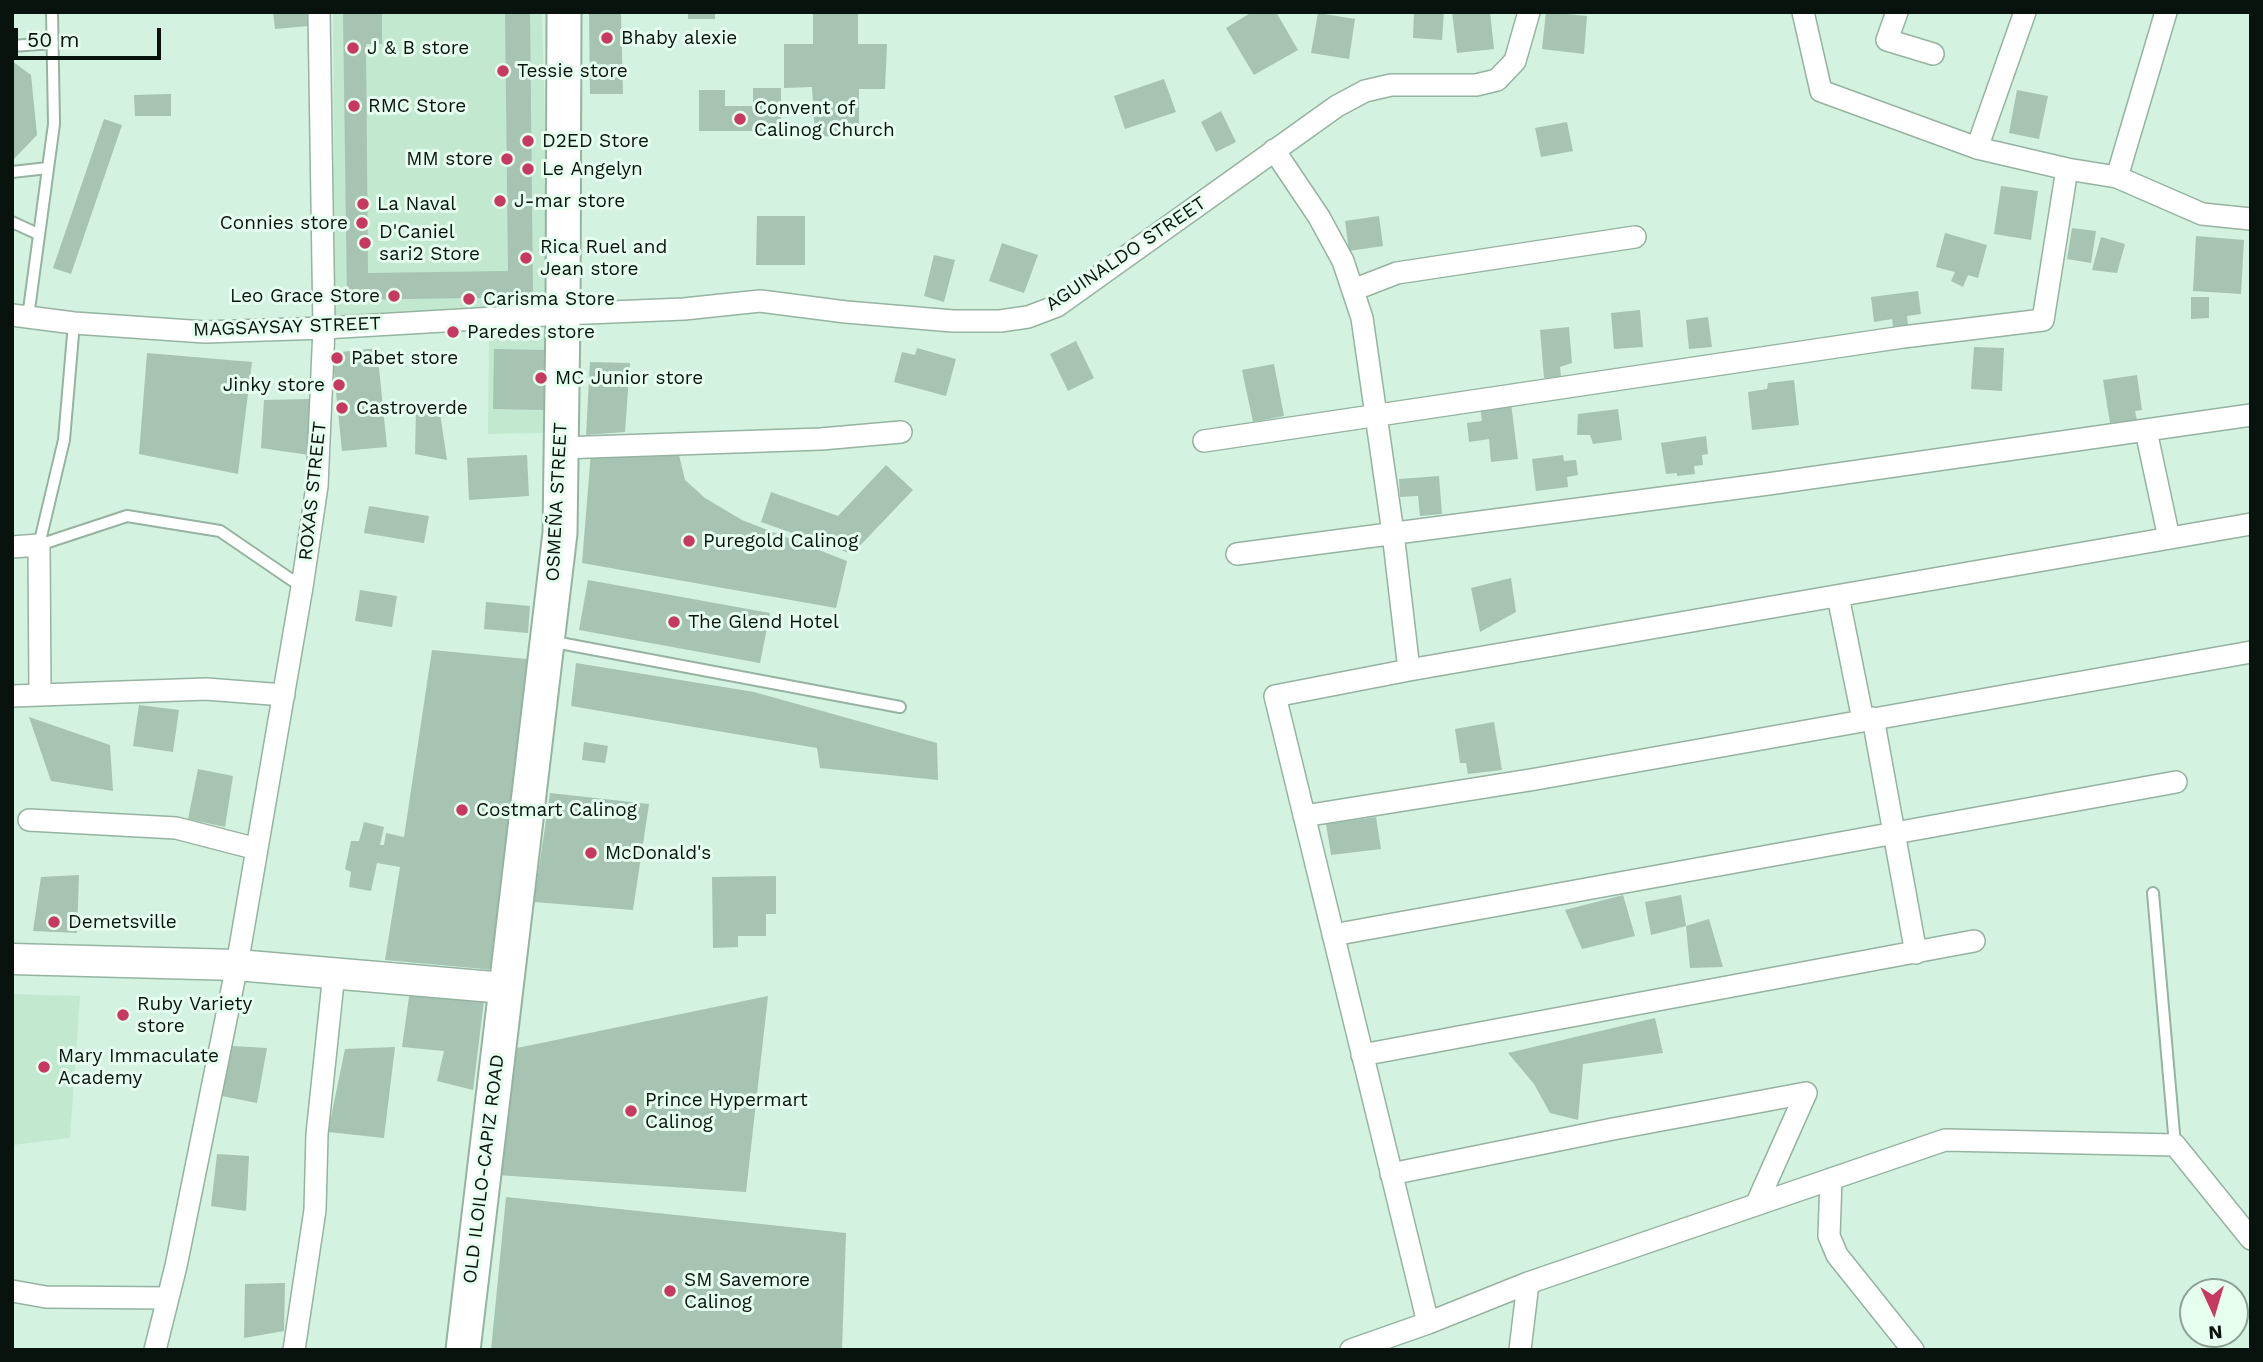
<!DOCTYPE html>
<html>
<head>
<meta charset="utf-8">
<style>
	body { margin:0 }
	#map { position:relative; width:2263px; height:1362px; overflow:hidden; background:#d3f2df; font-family:"Work Sans",sans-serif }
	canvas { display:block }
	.frame { position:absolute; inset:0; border:14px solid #09130d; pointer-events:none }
	.north { position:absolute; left:2179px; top:1278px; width:70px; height:70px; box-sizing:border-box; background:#e5feee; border:2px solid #8da094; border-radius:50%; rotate:176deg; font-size:19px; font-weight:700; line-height:28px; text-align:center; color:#09130d }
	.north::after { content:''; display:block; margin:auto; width:24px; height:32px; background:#c83962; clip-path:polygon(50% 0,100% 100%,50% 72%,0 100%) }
	.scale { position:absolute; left:14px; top:28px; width:147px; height:32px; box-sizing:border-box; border:4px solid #09130d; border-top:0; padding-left:9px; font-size:21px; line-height:24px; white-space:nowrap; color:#09130d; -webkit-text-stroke:5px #e5feee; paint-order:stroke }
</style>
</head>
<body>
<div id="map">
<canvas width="2263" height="1362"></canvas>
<div class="frame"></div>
<div class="north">N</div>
<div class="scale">50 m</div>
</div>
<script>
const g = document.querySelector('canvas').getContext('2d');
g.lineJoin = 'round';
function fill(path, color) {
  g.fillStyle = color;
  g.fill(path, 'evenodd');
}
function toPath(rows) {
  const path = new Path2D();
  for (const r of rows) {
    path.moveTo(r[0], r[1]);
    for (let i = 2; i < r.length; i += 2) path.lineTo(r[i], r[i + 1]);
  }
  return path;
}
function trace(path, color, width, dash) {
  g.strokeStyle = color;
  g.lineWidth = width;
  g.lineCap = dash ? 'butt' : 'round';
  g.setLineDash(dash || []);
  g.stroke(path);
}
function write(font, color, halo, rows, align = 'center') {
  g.font = font + ' "Work Sans",sans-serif';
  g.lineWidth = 6;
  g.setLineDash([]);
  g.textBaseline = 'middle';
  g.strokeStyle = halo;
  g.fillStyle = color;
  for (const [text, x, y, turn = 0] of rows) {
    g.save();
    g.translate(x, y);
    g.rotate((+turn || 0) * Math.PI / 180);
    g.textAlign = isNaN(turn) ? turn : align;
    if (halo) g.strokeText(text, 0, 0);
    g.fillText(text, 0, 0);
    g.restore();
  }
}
fill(toPath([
	[333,12,542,12,550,305,335,315],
	[546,334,547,433,488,434,489,338],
	[12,994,80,996,70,1138,12,1145]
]), '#c2e8d0');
fill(toPath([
	[273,12,307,12,308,26,275,29],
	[343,12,382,12,382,44,366,44,368,273,508,271,505,12,530,12,533,297,347,300],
	[589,12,621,12,623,94,590,94],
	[688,12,715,12,715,19,688,19],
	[813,12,858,12,858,44,887,44,885,89,859,89,859,137,815,136,812,87,784,88,784,44,813,44],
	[1252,12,1276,12,1298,50,1254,75,1226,28],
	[1414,12,1444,12,1442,40,1413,38],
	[1452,12,1490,12,1494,49,1457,53],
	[1546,12,1587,16,1584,54,1542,49],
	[1318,13,1355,19,1349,59,1311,53],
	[12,61,31,75,37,135,12,161],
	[1164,79,1176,112,1125,129,1114,96],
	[753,88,781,88,781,131,699,131,699,90,725,90,725,106,753,106],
	[2017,90,2048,96,2039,139,2009,133],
	[171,94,171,116,135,116,134,95],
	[1221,111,1236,142,1216,152,1201,122],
	[104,119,122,125,71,274,53,268],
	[1567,122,1573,151,1541,157,1535,128],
	[2001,186,2038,191,2031,240,1994,234],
	[757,216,805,216,805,265,756,265],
	[1379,216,1383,246,1349,251,1345,221],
	[2072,228,2096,231,2091,263,2067,259],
	[1945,233,1987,245,1978,278,1968,275,1963,287,1951,281,1955,272,1936,267],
	[2196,236,2244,240,2241,294,2193,291],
	[2101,237,2125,244,2117,273,2092,270],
	[1002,243,1038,255,1024,293,989,281],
	[934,255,955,260,944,302,924,296],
	[1918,291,1921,314,1907,316,1908,325,1893,327,1892,319,1874,322,1871,297],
	[2191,297,2209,297,2209,318,2191,319],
	[1640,310,1643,347,1614,349,1611,313],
	[1708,317,1712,347,1689,349,1686,320],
	[1569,327,1572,363,1560,367,1561,377,1544,378,1540,330],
	[1076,341,1094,378,1068,391,1050,354],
	[1974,347,2004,348,2002,391,1971,389],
	[377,348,387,447,342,451,332,353],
	[917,348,956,359,946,396,894,382,902,352,915,355],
	[494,349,545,350,544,410,493,409],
	[147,353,252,362,238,474,139,454],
	[590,362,630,363,625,432,586,435],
	[1274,364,1284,416,1253,422,1242,370],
	[2137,375,2142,410,2135,411,2137,420,2110,423,2103,380],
	[1794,380,1799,425,1752,430,1748,392,1767,389,1768,383],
	[309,399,309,455,261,448,264,400],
	[1511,403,1518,459,1491,462,1489,439,1469,442,1467,423,1482,421,1480,407],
	[439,407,447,460,415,454,416,410],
	[1618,409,1622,440,1593,444,1590,435,1577,435,1578,414],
	[1706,436,1708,454,1702,455,1703,465,1694,466,1695,474,1677,476,1677,473,1666,474,1661,443],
	[591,452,679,455,685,480,705,498,742,520,847,561,836,608,582,563],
	[527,455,529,496,469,500,467,458],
	[1563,455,1564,461,1576,460,1578,475,1567,477,1568,487,1536,491,1532,459],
	[886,465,913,490,852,554,761,522,771,492,838,516],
	[1439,476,1442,514,1420,516,1418,496,1400,497,1399,479],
	[369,506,429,516,424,543,364,533],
	[1511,578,1516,612,1480,632,1471,588],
	[588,580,770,613,760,663,579,630],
	[360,590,397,596,392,627,355,621],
	[486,602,530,606,528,633,484,629],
	[432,650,537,660,495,970,385,960,400,867,377,863,371,891,349,887,351,872,345,869,351,841,359,841,364,822,384,827,380,845,384,845,386,833,404,837],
	[576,663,754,692,937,743,938,780,820,768,817,748,571,706],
	[139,705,179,710,173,752,133,746],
	[29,717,110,745,113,791,51,781],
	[1494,722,1502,770,1468,774,1466,763,1460,763,1455,729],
	[584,742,608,746,605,763,582,760],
	[198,769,233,776,225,827,188,819],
	[550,793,649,804,633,910,534,902],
	[1376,817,1381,849,1331,855,1326,824],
	[79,875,77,933,33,931,41,877],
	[776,876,776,914,766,914,766,936,738,936,738,947,713,948,712,877],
	[1623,895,1635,936,1582,949,1565,910],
	[1681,895,1686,926,1651,935,1645,902],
	[1709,919,1723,967,1690,968,1686,926],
	[410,990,484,1001,473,1090,437,1081,444,1051,402,1047],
	[768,996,746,1192,497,1175,517,1048],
	[1655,1018,1663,1053,1583,1064,1578,1120,1550,1113,1534,1084,1508,1053],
	[232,1046,267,1048,257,1103,222,1096],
	[395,1047,384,1138,328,1132,345,1049],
	[217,1154,249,1156,246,1211,211,1206],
	[506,1197,846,1233,842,1350,491,1350],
	[285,1283,284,1331,244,1338,245,1284]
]), '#a6c4b1');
const lane = toPath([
	[12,46,53,43],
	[12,172,48,168],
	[12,222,38,234],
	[28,317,54,124,52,12],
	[74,323,64,440,39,545,127,516,220,531,302,587],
	[549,641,900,707],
	[2153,893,2175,1145]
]);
const street = toPath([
	[1803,12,1821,91,1977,148,2067,169,2117,177,2202,214,2251,219],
	[1897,12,1887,40,1933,54],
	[1977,148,2025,12],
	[1274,150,1319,217,1343,261,1362,318,1393,533,1409,670],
	[2117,177,2166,12],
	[1353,290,1397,273,1635,237],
	[12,315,74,323,205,332,324,328,563,314,684,309,760,301,846,312,953,321,1000,321,1028,317,1057,306,1337,106,1365,91,1391,85,1476,85,1497,80,1515,61,1529,12],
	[2146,431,2169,538],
	[1204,441,1903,337,2043,320,2067,169],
	[561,448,821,439,901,432],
	[12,547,39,545,40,695],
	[1237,554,1768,484,2251,415],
	[1838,596,1863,720],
	[12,696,206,689,284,695],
	[1873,718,1916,953],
	[1304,816,1536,779,2251,652],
	[29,820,176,828,257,849],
	[1333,935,2176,782],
	[1362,1055,1974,941],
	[1391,1174,1613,1129,1806,1093],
	[1831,1179,1829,1236,1837,1255,1913,1350],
	[1757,1203,1806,1093],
	[12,1291,46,1297,168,1298],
	[1428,1323,1275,696,1409,670,2251,524],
	[155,1350,176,1266,237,965,302,587,317,486,324,328,319,12],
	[294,1350,315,1210,317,1134,334,973],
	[1351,1350,1428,1323,1528,1283,1945,1140,2175,1145,2251,1239],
	[1520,1350,1528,1283]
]);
const secondary = toPath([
	[12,959,237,965,505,988]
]);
const primary = toPath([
	[463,1350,560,533,563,314,564,12]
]);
trace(lane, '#95b3a0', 14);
trace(street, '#95b3a0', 24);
trace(secondary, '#95b3a0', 33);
trace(primary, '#95b3a0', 37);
trace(lane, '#fff', 10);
trace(street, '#fff', 21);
trace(secondary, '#fff', 30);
trace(primary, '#fff', 33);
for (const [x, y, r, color] of [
	[607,38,7,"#c83962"],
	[353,48,7,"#c83962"],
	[503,71,7,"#c83962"],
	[354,106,7,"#c83962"],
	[740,119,7,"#c83962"],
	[528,141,7,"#c83962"],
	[507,159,7,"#c83962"],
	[528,169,7,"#c83962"],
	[500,201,7,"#c83962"],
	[363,204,7,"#c83962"],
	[362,223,7,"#c83962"],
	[365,243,7,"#c83962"],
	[526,258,7,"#c83962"],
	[394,296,7,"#c83962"],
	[469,299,7,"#c83962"],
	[453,332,7,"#c83962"],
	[337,358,7,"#c83962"],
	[541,378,7,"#c83962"],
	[339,385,7,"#c83962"],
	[342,408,7,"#c83962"],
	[689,541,7,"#c83962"],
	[674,622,7,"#c83962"],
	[462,810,7,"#c83962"],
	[591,853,7,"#c83962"],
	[54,922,7,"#c83962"],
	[123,1015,7,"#c83962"],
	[44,1067,7,"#c83962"],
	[631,1111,7,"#c83962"],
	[670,1291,7,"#c83962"]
]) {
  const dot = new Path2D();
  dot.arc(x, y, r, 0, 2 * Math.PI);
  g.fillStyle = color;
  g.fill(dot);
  trace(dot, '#e5feee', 2.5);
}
write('19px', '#09130d', '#e5feee', [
	["Bhaby alexie",621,38],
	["J & B store",367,48],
	["Tessie store",517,71],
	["RMC Store",368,106],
	["Convent of",754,108],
	["Calinog Church",754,130],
	["D2ED Store",542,141],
	["MM store",493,159,"right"],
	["Le Angelyn",542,169],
	["J-mar store",514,201],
	["La Naval",377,204],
	["Connies store",348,223,"right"],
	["D'Caniel",379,232],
	["sari2 Store",379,254],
	["Rica Ruel and",540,247],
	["Jean store",540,269],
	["Leo Grace Store",380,296,"right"],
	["Carisma Store",483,299],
	["Paredes store",467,332],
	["Pabet store",351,358],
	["MC Junior store",555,378],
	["Jinky store",325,385,"right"],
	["Castroverde",356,408],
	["Puregold Calinog",703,541],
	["The Glend Hotel",688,622],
	["Costmart Calinog",476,810],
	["McDonald's",605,853],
	["Demetsville",68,922],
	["Ruby Variety",137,1004],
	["store",137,1026],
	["Mary Immaculate",58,1056],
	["Academy",58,1078],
	["Prince Hypermart",645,1100],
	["Calinog",645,1122],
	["SM Savemore",684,1280],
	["Calinog",684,1302]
], 'left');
write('19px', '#09130d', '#e5feee', [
	["AGUINALDO STREET",1126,254,-34],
	["MAGSAYSAY STREET",287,327,-2],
	["ROXAS STREET",313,491,-84],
	["OSMEÑA STREET",557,502,-87],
	["OLD ILOILO-CAPIZ ROAD",484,1169,-83]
]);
</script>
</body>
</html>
